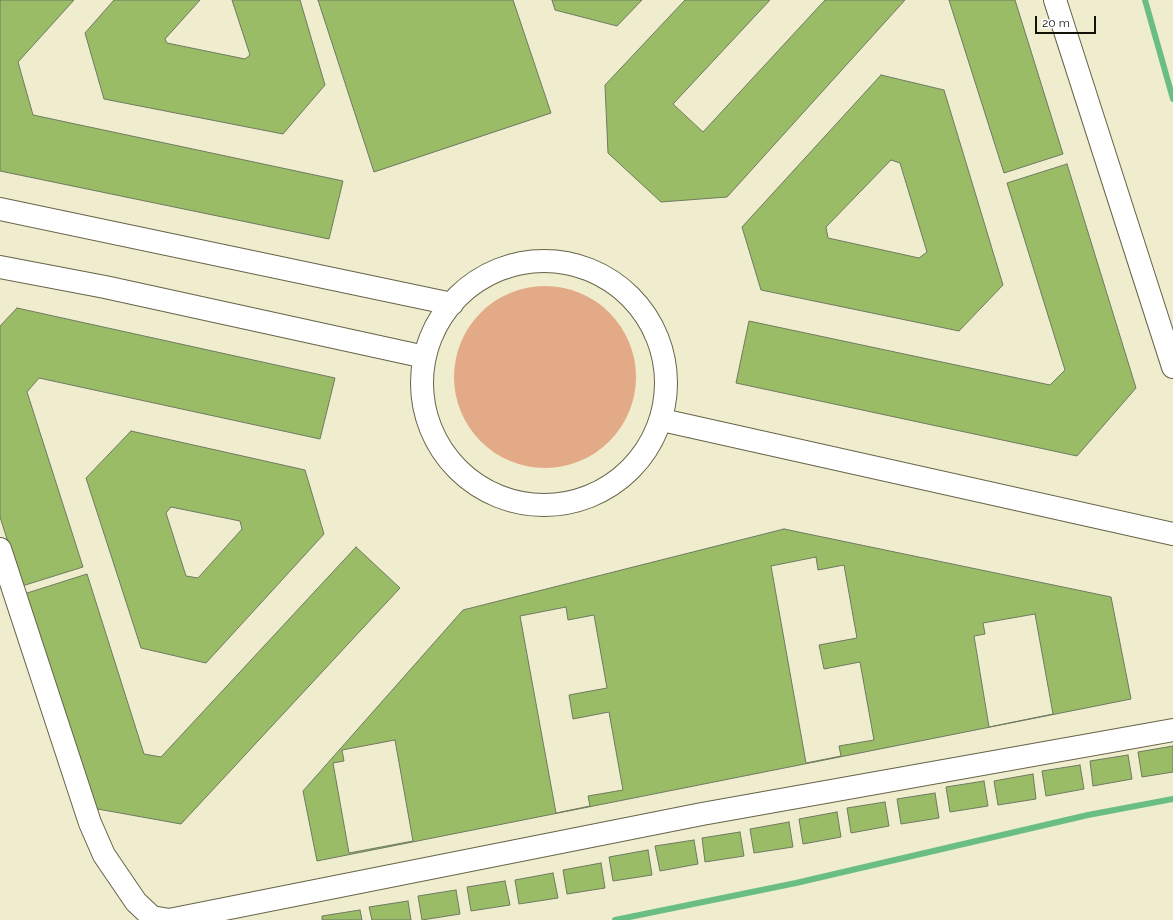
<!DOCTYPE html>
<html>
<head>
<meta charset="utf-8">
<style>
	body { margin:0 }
	#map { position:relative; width:1173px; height:920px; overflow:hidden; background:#f0edcf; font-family:Raleway,sans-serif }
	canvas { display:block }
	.scale { position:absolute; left:1035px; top:16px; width:61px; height:18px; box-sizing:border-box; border:2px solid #131207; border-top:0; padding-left:5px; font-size:12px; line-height:14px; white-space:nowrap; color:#131207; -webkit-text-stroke:3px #fff; paint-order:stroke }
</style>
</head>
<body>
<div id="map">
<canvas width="1173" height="920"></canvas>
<div class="scale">20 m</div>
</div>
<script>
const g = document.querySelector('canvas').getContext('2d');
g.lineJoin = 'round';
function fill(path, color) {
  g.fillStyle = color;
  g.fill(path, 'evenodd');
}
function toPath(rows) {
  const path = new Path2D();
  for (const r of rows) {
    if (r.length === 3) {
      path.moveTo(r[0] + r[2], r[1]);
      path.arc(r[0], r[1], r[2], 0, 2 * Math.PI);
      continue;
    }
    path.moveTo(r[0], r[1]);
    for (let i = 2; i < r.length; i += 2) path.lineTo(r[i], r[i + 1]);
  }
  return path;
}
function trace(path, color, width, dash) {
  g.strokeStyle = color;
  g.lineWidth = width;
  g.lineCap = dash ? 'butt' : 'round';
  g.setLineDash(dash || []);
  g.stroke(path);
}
fill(toPath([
	[545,377,91]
]), '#e2aa87');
trace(toPath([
	[1145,0,1173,99],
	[615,920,796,883,1088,815,1173,799]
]), '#6bbe83', 6);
const building = toPath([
	[0,0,74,0,18,62,33,115,343,181,329,239,0,171,0,0],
	[114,0,200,0,165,39,167,43,245,59,250,55,232,0,300,0,325,85,283,134,104,99,85,33,114,0],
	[318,0,513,0,551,113,374,172,318,0],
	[552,0,642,0,617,26,555,10,552,0],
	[685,0,770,0,673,104,703,132,825,0,905,0,727,197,661,202,608,153,605,85,685,0],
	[949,0,1015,0,1063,154,1004,173,949,0],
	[881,75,944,90,1003,285,959,331,761,290,742,227,881,75],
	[891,160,900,163,927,252,919,258,828,238,826,227,891,160],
	[1067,164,1136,388,1077,456,736,383,749,321,1050,385,1065,370,1007,183,1067,164],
	[17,308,335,378,320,439,39,378,27,392,83,567,22,586,0,517,0,326,17,308],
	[131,431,305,470,324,534,206,663,141,648,86,478,131,431],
	[171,507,240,521,242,529,198,578,186,576,166,513,171,507],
	[784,529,1111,597,1131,699,317,861,303,791,463,610,784,529],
	[356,547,400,588,181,824,92,808,24,594,87,574,144,754,161,757,356,547],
	[816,557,818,570,844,565,857,638,819,645,824,669,860,662,874,740,839,746,841,756,806,763,771,566,816,557],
	[566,607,568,620,594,615,607,688,569,695,573,719,609,712,623,790,588,796,590,806,556,813,520,616,566,607],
	[1035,614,1053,714,989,727,974,636,985,634,983,623,1035,614],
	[395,740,413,841,349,853,333,763,344,761,342,750,395,740],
	[1173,746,1173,772,1142,777,1138,752,1173,746],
	[1128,755,1132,779,1093,786,1090,761,1128,755],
	[1080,765,1084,789,1046,796,1042,771,1080,765],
	[1033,774,1036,799,998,805,994,781,1033,774],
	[984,781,988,806,950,812,946,787,984,781],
	[935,793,939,818,901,824,897,799,935,793],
	[885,802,889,826,851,833,847,808,885,802],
	[837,812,841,837,803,844,799,819,837,812],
	[789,822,793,847,754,853,750,829,789,822],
	[740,832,744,856,705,862,702,838,740,832],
	[694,840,698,864,660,871,655,846,694,840],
	[648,850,652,875,613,881,609,857,648,850],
	[601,863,605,888,567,894,563,870,601,863],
	[553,873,558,898,519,904,515,880,553,873],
	[505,881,510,905,471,911,467,887,505,881],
	[456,890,460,914,422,920,418,896,456,890],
	[408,901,411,920,372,920,369,907,408,901],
	[360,910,362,920,322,920,322,916,360,910]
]);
fill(building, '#9abc67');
trace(building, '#6e7a60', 1);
const minor = toPath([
	[1055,0,1173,367],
	[0,209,452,304],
	[544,383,122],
	[0,267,105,287,425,357],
	[662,420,1173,534],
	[0,549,90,823,104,855,136,902,152,917,169,920,702,814,1173,730]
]);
trace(minor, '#666348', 24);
trace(minor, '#fff', 22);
</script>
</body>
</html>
